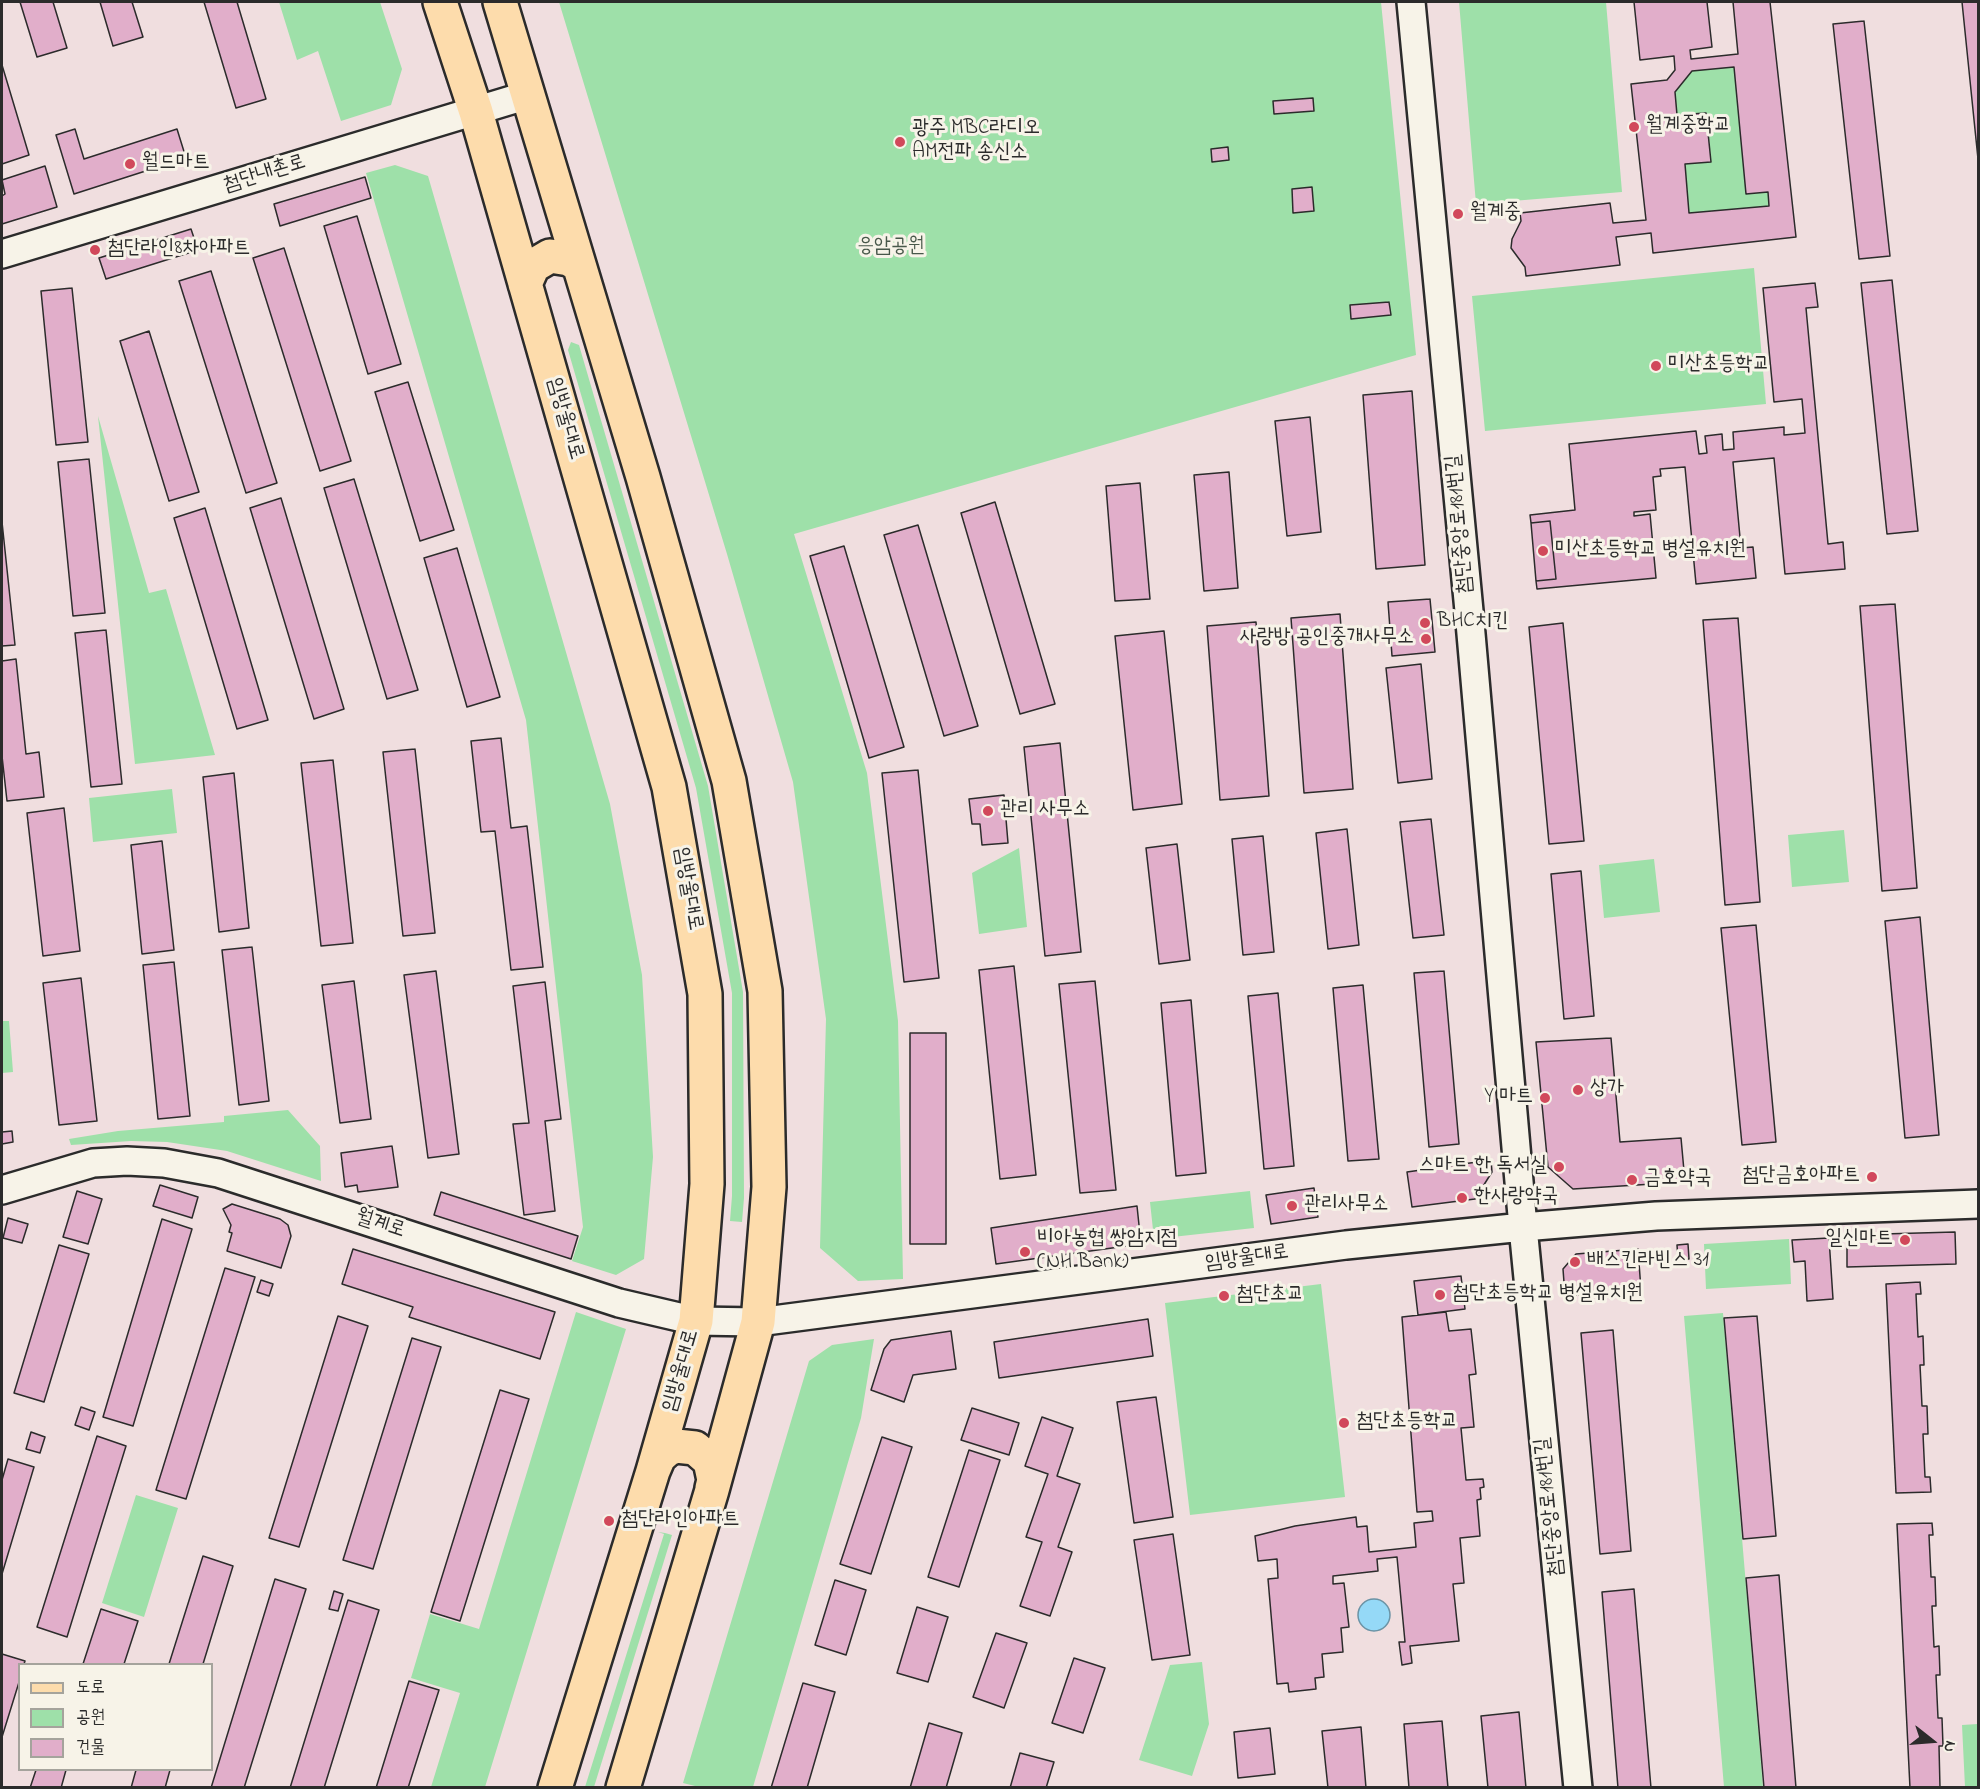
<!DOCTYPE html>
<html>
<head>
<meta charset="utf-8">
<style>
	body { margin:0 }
	#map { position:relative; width:1980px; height:1789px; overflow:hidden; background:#f0dedf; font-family:"Indie Flower","Poor Story",sans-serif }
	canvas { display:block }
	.frame { position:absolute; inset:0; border:3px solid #2b2b2b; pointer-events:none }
	.legend { position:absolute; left:18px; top:1663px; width:195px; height:108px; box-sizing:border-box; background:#f7f3e8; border:2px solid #a5a39c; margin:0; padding:8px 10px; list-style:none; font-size:18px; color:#2b2b2b }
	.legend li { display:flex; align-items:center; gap:12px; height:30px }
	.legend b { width:30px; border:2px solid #a5a39c }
	.north { position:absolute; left:1902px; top:1711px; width:60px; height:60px; -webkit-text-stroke:4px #f7f3e8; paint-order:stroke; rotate:107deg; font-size:16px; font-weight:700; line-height:24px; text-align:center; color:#2b2b2b }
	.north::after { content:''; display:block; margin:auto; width:21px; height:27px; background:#2b2b2b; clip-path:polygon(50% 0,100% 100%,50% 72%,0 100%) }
</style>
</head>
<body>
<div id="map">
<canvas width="1980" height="1789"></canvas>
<div class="frame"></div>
<ul class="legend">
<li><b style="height:8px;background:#fddcac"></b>도로</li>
<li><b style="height:16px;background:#9ee0a9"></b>공원</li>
<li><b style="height:16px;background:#e1aeca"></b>건물</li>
</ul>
<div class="north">N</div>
</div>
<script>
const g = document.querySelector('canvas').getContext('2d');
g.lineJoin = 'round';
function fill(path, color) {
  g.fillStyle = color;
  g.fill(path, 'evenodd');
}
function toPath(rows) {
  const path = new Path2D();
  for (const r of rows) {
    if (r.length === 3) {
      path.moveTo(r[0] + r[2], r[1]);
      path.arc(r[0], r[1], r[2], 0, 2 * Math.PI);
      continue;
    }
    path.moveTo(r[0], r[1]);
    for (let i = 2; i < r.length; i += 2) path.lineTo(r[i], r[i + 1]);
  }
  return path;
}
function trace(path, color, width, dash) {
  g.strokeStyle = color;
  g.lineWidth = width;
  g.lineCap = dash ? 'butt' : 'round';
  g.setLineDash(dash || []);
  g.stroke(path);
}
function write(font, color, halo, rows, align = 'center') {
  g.font = font + ' "Indie Flower","Poor Story",sans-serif';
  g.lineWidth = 6;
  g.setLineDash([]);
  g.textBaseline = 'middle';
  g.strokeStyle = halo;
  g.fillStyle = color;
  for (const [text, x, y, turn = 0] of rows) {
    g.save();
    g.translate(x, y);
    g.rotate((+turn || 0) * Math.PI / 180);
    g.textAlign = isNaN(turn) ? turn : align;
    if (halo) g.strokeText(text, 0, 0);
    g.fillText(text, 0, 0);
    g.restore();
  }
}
fill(toPath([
	[279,2,380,2,402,69,391,105,341,121,318,51,297,60],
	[559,2,1381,2,1416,355,794,534,867,773,898,1021,903,1279,858,1281,820,1248,826,1019,793,782,727,554],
	[1459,2,1606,2,1622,192,1476,204],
	[1734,67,1746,194,1768,192,1769,206,1689,213,1685,164,1711,161,1707,113,1677,115,1675,92,1692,71],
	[395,165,428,176,610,804,642,975,653,1157,644,1259,616,1275,572,1261,583,1227,526,720,366,173],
	[1754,268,1766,404,1485,431,1472,296],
	[571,342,579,345,708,786,743,992,744,1198,742,1222,730,1221,732,1196,732,993,696,788,568,350],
	[98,416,149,593,166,589,215,755,135,764],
	[172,789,177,833,93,842,89,798],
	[1844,830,1849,882,1792,887,1788,835],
	[1019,848,1027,927,979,934,972,873],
	[1654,859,1660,912,1604,918,1599,865],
	[2,1021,9,1021,13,1072,2,1073],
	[288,1110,320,1146,321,1181,227,1151,167,1142,131,1141,71,1145,69,1139,118,1131,224,1122,224,1116],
	[1250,1191,1254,1228,1154,1239,1150,1202],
	[1789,1239,1791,1284,1706,1289,1704,1244],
	[1321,1284,1345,1497,1190,1515,1165,1303],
	[576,1312,626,1329,485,1787,431,1787,460,1693,411,1678,430,1614,479,1629],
	[1723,1313,1763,1787,1724,1787,1684,1316],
	[874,1339,861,1418,753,1787,699,1787,683,1783,809,1361,832,1345],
	[136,1495,178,1508,144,1617,102,1603],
	[658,1532,665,1533,672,1535,594,1787,585,1787,664,1534],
	[1202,1662,1209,1724,1192,1776,1139,1760,1170,1665],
	[1978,1724,1978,1787,1965,1787,1962,1725]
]), '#9ee0a9');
const water = toPath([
	[1374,1615,16]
]);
fill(water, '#95d9f7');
trace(water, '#6b93a5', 1.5);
const building = toPath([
	[20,2,53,2,67,48,37,57,20,2],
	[100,2,132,2,143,37,113,46,100,2],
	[204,2,237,2,266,99,236,108,204,2],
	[1634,2,1707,2,1712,47,1690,50,1691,59,1738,54,1733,2,1770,2,1796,237,1653,253,1651,233,1616,237,1620,265,1526,276,1525,267,1511,248,1512,239,1521,221,1520,213,1610,203,1613,223,1646,220,1631,84,1667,80,1675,70,1674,56,1640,60,1634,2],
	[1734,67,1746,194,1768,192,1769,206,1689,213,1685,164,1711,162,1706,113,1677,115,1675,92,1692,71,1734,67],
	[1962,2,1978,2,1978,159,1962,2],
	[1864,21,1890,256,1859,259,1833,24,1864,21],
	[2,65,29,155,2,164,2,65],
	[1313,98,1314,111,1274,114,1273,101,1313,98],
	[75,129,84,159,177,129,186,158,74,194,56,135,75,129],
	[1228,147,1229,160,1212,162,1211,149,1228,147],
	[45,166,57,207,2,224,2,196,5,194,2,180,45,166],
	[365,177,371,198,280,226,274,204,365,177],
	[1312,187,1314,211,1293,213,1292,189,1312,187],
	[357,216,401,364,368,374,324,226,357,216],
	[191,229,198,250,106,279,99,258,191,229],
	[284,248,351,461,320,471,253,258,284,248],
	[211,271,277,483,246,493,179,281,211,271],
	[1892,280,1918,531,1887,534,1861,283,1892,280],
	[1815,283,1818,307,1806,308,1828,544,1843,542,1845,569,1785,574,1774,458,1733,462,1741,548,1753,547,1756,578,1696,584,1685,467,1660,469,1661,476,1653,477,1656,510,1634,512,1634,516,1650,514,1656,578,1537,589,1536,581,1556,579,1550,521,1531,523,1530,515,1575,510,1569,444,1696,431,1699,454,1707,453,1705,436,1722,434,1723,450,1734,449,1733,432,1784,427,1784,435,1805,433,1802,399,1774,402,1763,288,1815,283],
	[72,288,88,442,56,445,41,291,72,288],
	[1389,302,1391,315,1351,319,1350,305,1389,302],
	[149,331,199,492,169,501,120,341,149,331],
	[408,382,454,530,420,541,375,392,408,382],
	[1412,391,1425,565,1376,569,1363,395,1412,391],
	[1310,417,1321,532,1287,536,1275,421,1310,417],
	[89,459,105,613,73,616,58,462,89,459],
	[1229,472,1238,588,1204,591,1194,475,1229,472],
	[354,479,418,690,387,699,324,488,354,479],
	[1140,483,1150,599,1115,601,1106,486,1140,483],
	[281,498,344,709,314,719,250,508,281,498],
	[995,502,1055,704,1020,714,961,513,995,502],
	[205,508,268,720,237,729,174,518,205,508],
	[1550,521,1556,579,1536,581,1531,523,1550,521],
	[2,522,15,645,2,646,2,522],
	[918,525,978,726,944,736,884,535,918,525],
	[844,546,904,747,869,758,810,556,844,546],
	[457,548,500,697,467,707,424,558,457,548],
	[1430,599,1435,652,1392,656,1388,602,1430,599],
	[1895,604,1917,888,1882,891,1860,606,1895,604],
	[1340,614,1353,789,1304,793,1291,618,1340,614],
	[1738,618,1760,902,1725,905,1703,620,1738,618],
	[1256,622,1269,796,1220,800,1207,626,1256,622],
	[1563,623,1584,841,1549,844,1529,627,1563,623],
	[106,630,122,784,91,787,75,633,106,630],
	[1164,631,1182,804,1133,810,1115,636,1164,631],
	[16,659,26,754,39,752,44,797,7,801,2,756,2,661,16,659],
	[1421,664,1432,779,1398,783,1386,668,1421,664],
	[501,738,511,828,527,826,543,967,511,970,495,831,481,832,471,741,501,738],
	[1060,743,1081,952,1045,956,1024,747,1060,743],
	[415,749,435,933,403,936,383,752,415,749],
	[333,760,353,943,321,946,301,763,333,760],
	[918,770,939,978,904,982,882,773,918,770],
	[234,773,249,928,219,932,203,777,234,773],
	[1004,795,1008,843,982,845,980,824,972,824,969,799,1004,795],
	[64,808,80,951,43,956,27,813,64,808],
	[1431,819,1444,935,1413,938,1400,822,1431,819],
	[1347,829,1359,945,1328,949,1316,833,1347,829],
	[1263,836,1274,952,1243,955,1232,839,1263,836],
	[162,841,174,950,142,954,131,845,162,841],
	[1177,844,1190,960,1159,964,1146,848,1177,844],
	[1581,871,1594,1016,1564,1019,1551,874,1581,871],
	[1920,917,1939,1135,1905,1138,1885,921,1920,917],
	[1756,925,1776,1142,1742,1145,1721,928,1756,925],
	[252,947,269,1101,239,1105,222,950,252,947],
	[174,962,190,1116,158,1119,143,965,174,962],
	[1014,966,1036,1175,1000,1179,979,970,1014,966],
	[436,971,459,1154,428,1158,404,975,436,971],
	[1444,971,1459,1144,1429,1147,1414,973,1444,971],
	[81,978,97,1121,59,1125,43,983,81,978],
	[354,981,371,1119,340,1123,322,985,354,981],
	[1095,981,1116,1190,1080,1193,1059,984,1095,981],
	[545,982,561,1119,545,1121,555,1211,524,1215,513,1124,529,1123,513,986,545,982],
	[1363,985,1379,1159,1348,1161,1333,988,1363,985],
	[1278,993,1294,1166,1264,1169,1248,996,1278,993],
	[1191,1000,1206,1173,1176,1176,1161,1003,1191,1000],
	[910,1033,946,1033,946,1244,910,1244,910,1033],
	[1611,1038,1620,1142,1681,1138,1685,1182,1573,1189,1548,1167,1536,1042,1611,1038],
	[12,1131,13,1142,2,1144,2,1132,12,1131],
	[392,1146,398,1187,358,1192,357,1185,345,1187,341,1153,392,1146],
	[1491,1160,1492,1172,1475,1199,1412,1207,1407,1172,1491,1160],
	[160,1185,198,1197,192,1218,153,1206,160,1185],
	[1314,1188,1318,1217,1271,1224,1266,1195,1314,1188],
	[77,1191,102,1199,88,1244,63,1237,77,1191],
	[441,1192,578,1236,571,1259,434,1215,441,1192],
	[232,1204,280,1219,288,1225,291,1236,281,1268,227,1251,232,1233,229,1232,231,1225,223,1209,232,1204],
	[1137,1206,1141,1244,996,1264,991,1228,1137,1206],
	[8,1218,28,1224,22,1243,3,1238,8,1218],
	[162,1219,192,1229,133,1426,103,1417,162,1219],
	[1955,1232,1956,1264,1847,1267,1847,1235,1955,1232],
	[1829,1238,1833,1299,1807,1301,1805,1261,1794,1262,1792,1240,1829,1238],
	[1688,1244,1689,1259,1678,1259,1677,1245,1688,1244],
	[59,1245,89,1254,44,1402,14,1393,59,1245],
	[353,1249,555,1312,540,1359,409,1317,413,1307,342,1284,353,1249],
	[1638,1249,1641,1290,1565,1296,1563,1269,1576,1254,1638,1249],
	[225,1268,255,1277,186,1499,156,1490,225,1268],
	[1461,1276,1465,1309,1418,1315,1414,1281,1461,1276],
	[261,1280,273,1284,269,1296,257,1292,261,1280],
	[1920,1282,1921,1294,1916,1294,1918,1337,1923,1336,1924,1365,1920,1365,1922,1406,1927,1406,1928,1434,1923,1434,1925,1477,1930,1477,1931,1492,1896,1493,1886,1284,1920,1282],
	[1446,1312,1449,1331,1471,1329,1476,1374,1469,1375,1474,1427,1461,1428,1466,1480,1483,1479,1484,1487,1480,1488,1481,1499,1477,1500,1480,1536,1460,1538,1464,1583,1453,1584,1459,1641,1410,1646,1412,1663,1402,1665,1399,1642,1405,1642,1397,1557,1377,1559,1378,1571,1333,1576,1333,1584,1344,1583,1349,1627,1341,1628,1343,1652,1322,1654,1324,1677,1315,1678,1316,1689,1289,1692,1288,1683,1277,1684,1268,1579,1278,1578,1277,1559,1258,1561,1255,1536,1295,1526,1356,1517,1357,1527,1367,1526,1369,1552,1416,1547,1414,1523,1433,1521,1432,1511,1417,1512,1402,1317,1446,1312],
	[338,1316,368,1326,299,1547,269,1538,338,1316],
	[1757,1316,1776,1536,1743,1539,1724,1318,1757,1316],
	[1148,1319,1153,1356,999,1378,994,1342,1148,1319],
	[1613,1330,1631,1551,1600,1554,1581,1333,1613,1330],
	[951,1331,956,1369,913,1375,904,1402,871,1390,884,1349,891,1340,951,1331],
	[412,1338,441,1347,373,1569,343,1560,412,1338],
	[500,1390,529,1399,460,1621,431,1612,500,1390],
	[1156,1397,1173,1517,1134,1523,1117,1402,1156,1397],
	[81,1407,95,1412,89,1430,75,1425,81,1407],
	[972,1408,1019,1423,1009,1455,961,1440,972,1408],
	[1042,1417,1073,1428,1057,1476,1080,1484,1058,1547,1072,1552,1050,1616,1020,1606,1042,1542,1026,1537,1048,1474,1025,1466,1042,1417],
	[31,1432,45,1437,40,1453,26,1449,31,1432],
	[97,1436,126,1446,67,1637,37,1627,97,1436],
	[882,1437,912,1447,871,1574,840,1564,882,1437],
	[969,1450,1000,1460,959,1587,928,1577,969,1450],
	[8,1459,34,1467,2,1574,2,1480,8,1459],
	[1932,1523,1933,1535,1929,1535,1931,1577,1935,1577,1936,1606,1932,1606,1934,1647,1939,1646,1940,1675,1936,1675,1938,1718,1942,1718,1943,1746,1939,1746,1940,1788,1910,1788,1897,1524,1932,1523],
	[1173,1534,1190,1655,1152,1660,1134,1540,1173,1534],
	[203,1556,233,1566,203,1664,169,1664,203,1556],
	[1779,1575,1796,1788,1764,1788,1746,1578,1779,1575],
	[275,1579,306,1589,244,1788,211,1788,275,1579],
	[835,1580,866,1590,846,1655,815,1645,835,1580],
	[1634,1589,1651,1788,1618,1788,1602,1592,1634,1589],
	[334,1591,343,1594,338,1611,329,1609,334,1591],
	[348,1600,379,1610,324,1788,290,1788,348,1600],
	[917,1607,948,1617,928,1682,897,1673,917,1607],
	[101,1609,138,1621,124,1664,83,1664,101,1609],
	[996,1633,1027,1643,1004,1708,973,1697,996,1633],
	[2,1654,25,1661,24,1664,20,1664,20,1679,2,1737,2,1654],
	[1074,1658,1105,1668,1083,1733,1052,1723,1074,1658],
	[409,1681,439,1690,408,1788,376,1788,409,1681],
	[803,1683,835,1692,807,1788,771,1788,803,1683],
	[1519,1712,1526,1788,1488,1788,1481,1716,1519,1712],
	[1442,1721,1448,1788,1409,1788,1404,1724,1442,1721],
	[929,1723,962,1733,946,1788,910,1788,929,1723],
	[1361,1727,1366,1788,1328,1788,1322,1731,1361,1727],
	[1270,1728,1275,1774,1238,1778,1234,1732,1270,1728],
	[1020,1753,1054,1762,1046,1788,1010,1788,1020,1753],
	[36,1770,66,1770,61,1788,30,1788,36,1770],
	[136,1770,170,1770,165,1788,131,1788,136,1770]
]);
fill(building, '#e1aeca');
trace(building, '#2b2b2b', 1.5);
const minor = toPath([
	[1411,2,1469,611,1523,1227,1578,1788],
	[2,254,528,95],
	[2,1190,93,1163,127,1161,164,1163,218,1173,619,1303,696,1321,758,1322,1346,1245,1523,1227,1656,1216,1978,1204]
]);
const major = toPath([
	[440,2,476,112,669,787,705,994,707,1184,696,1321,653,1471,555,1788],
	[500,2,643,477,729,781,765,991,769,1187,758,1322,712,1490,623,1788],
	[525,284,533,266,550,256,569,259,579,265],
	[653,1471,659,1457,667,1450,676,1446,695,1448,710,1461,714,1480,712,1488]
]);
trace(minor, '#2b2b2b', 32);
trace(major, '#2b2b2b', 38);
trace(minor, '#f7f3e8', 27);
trace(major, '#fddcac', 33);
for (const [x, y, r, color] of [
	[1634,127,6,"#d1495b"],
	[900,142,6,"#d1495b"],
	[130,164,6,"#d1495b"],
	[1458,214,6,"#d1495b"],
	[95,250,6,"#d1495b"],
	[1656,366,6,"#d1495b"],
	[1543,551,6,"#d1495b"],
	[1425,623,6,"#d1495b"],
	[1426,639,6,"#d1495b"],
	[988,811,6,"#d1495b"],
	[1578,1090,6,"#d1495b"],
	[1545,1098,6,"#d1495b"],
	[1559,1167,6,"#d1495b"],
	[1872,1177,6,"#d1495b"],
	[1632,1180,6,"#d1495b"],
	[1462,1198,6,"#d1495b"],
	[1292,1206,6,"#d1495b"],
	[1905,1240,6,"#d1495b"],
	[1025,1252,6,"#d1495b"],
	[1575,1262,6,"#d1495b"],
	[1440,1295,6,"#d1495b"],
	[1224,1296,6,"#d1495b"],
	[1344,1423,6,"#d1495b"],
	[609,1521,6,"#d1495b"]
]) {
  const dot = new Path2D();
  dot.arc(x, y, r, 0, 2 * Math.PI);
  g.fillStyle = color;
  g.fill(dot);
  trace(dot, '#f7f3e8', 2);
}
write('21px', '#2b2b2b', '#f7f3e8', [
	["월계중학교",1646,127],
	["광주 MBC라디오",912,130],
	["AM전파 송신소",912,154],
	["월드마트",142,164],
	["월계중",1470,214],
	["첨단라인8차아파트",107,250],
	["미산초등학교",1668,366],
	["미산초등학교 병설유치원",1555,551],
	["BHC치킨",1437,623],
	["사랑방 공인중개사무소",1414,639,"right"],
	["관리 사무소",1000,811],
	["상가",1590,1090],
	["Y 마트",1533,1098,"right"],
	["스마트 한 독서실",1547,1167,"right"],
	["첨단금호아파트",1860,1177,"right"],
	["금호약국",1644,1180],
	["한사랑약국",1474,1198],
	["관리사무소",1304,1206],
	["비아농협 쌍암지점",1037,1240],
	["(NH Bank)",1037,1264],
	["일신마트",1893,1240,"right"],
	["배스킨라빈스 31",1587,1262],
	["첨단초등학교 병설유치원",1452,1295],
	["첨단초교",1236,1296],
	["첨단초등학교",1356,1423],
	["첨단라인아파트",621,1521]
], 'left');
write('21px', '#2b2b2b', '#f7f3e8', [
	["첨단내촌로",265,175,-17],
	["임방울대로",564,419,74],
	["첨단중앙로181번길",1461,524,-95],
	["임방울대로",687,889,80],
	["월계로",380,1225,18],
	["임방울대로",1247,1259,-8],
	["임방울대로",682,1371,-74],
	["첨단중앙로181번길",1551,1507,-96]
]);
write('21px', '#48584a', '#f7f3e8', [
	["응암공원",891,248]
]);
</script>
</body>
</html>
